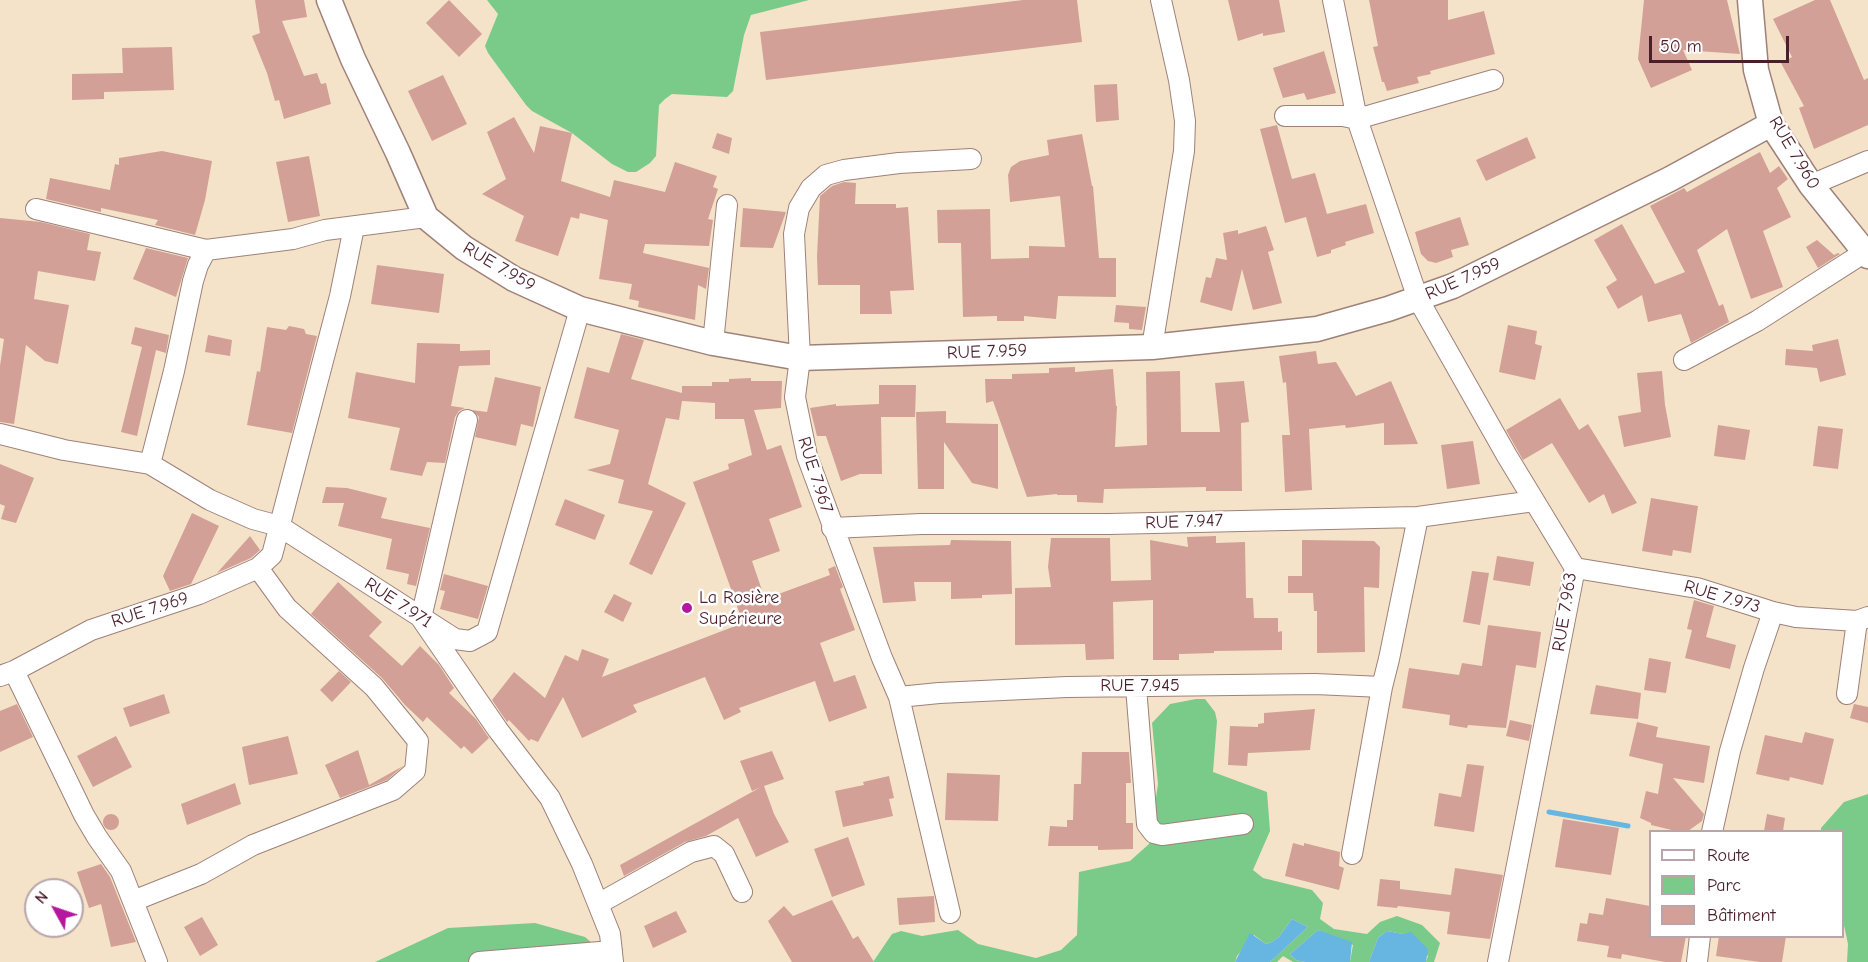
<!DOCTYPE html>
<html>
<head>
<meta charset="utf-8">
<style>
	body { margin:0 }
	#map { position:relative; width:1868px; height:962px; overflow:hidden; background:#f4e3c9; font-family:"Comic Neue",sans-serif }
	canvas { display:block }
	.legend { position:absolute; left:1649px; top:830px; width:195px; height:108px; box-sizing:border-box; background:#fff; border:2px solid #b7a5aa; margin:0; padding:8px 10px; list-style:none; font-size:18px; color:#4a1f2b }
	.legend li { display:flex; align-items:center; gap:12px; height:30px }
	.legend b { width:30px; border:2px solid #b7a5aa }
	.north { position:absolute; left:24px; top:878px; width:60px; height:60px; box-sizing:border-box; background:#fff; border:2px solid #b7a5aa; border-radius:50%; rotate:310deg; font-size:16px; font-weight:700; line-height:24px; text-align:center; color:#4a1f2b }
	.north::after { content:''; display:block; margin:auto; width:21px; height:27px; background:#b5179e; clip-path:polygon(50% 0,100% 100%,50% 72%,0 100%) }
	.scale { position:absolute; left:1649px; top:36px; width:140px; height:27px; box-sizing:border-box; border:3px solid #4a1f2b; border-top:0; padding-left:8px; font-size:18px; line-height:21px; white-space:nowrap; color:#4a1f2b; -webkit-text-stroke:4px #fff; paint-order:stroke }
</style>
</head>
<body>
<div id="map">
<canvas width="1868" height="962"></canvas>
<ul class="legend">
<li><b style="height:8px;background:#fff"></b>Route</li>
<li><b style="height:16px;background:#7aca8a"></b>Parc</li>
<li><b style="height:16px;background:#d2a096"></b>Bâtiment</li>
</ul>
<div class="north">N</div>
<div class="scale">50 m</div>
</div>
<script>
const g = document.querySelector('canvas').getContext('2d');
g.lineJoin = 'round';
function fill(path, color) {
  g.fillStyle = color;
  g.fill(path, 'evenodd');
}
function toPath(rows) {
  const path = new Path2D();
  for (const r of rows) {
    if (r.length === 3) {
      path.moveTo(r[0] + r[2], r[1]);
      path.arc(r[0], r[1], r[2], 0, 2 * Math.PI);
      continue;
    }
    path.moveTo(r[0], r[1]);
    for (let i = 2; i < r.length; i += 2) path.lineTo(r[i], r[i + 1]);
  }
  return path;
}
function trace(path, color, width, dash) {
  g.strokeStyle = color;
  g.lineWidth = width;
  g.lineCap = dash ? 'butt' : 'round';
  g.setLineDash(dash || []);
  g.stroke(path);
}
function write(font, color, halo, rows, align = 'center') {
  g.font = font + ' "Comic Neue",sans-serif';
  g.lineWidth = 5;
  g.setLineDash([]);
  g.textBaseline = 'middle';
  g.strokeStyle = halo;
  g.fillStyle = color;
  for (const [text, x, y, turn = 0] of rows) {
    g.save();
    g.translate(x, y);
    g.rotate((+turn || 0) * Math.PI / 180);
    g.textAlign = isNaN(turn) ? turn : align;
    if (halo) g.strokeText(text, 0, 0);
    g.fillText(text, 0, 0);
    g.restore();
  }
}
fill(toPath([
	[487,0,809,0,751,15,744,35,733,91,727,97,672,94,665,99,659,105,656,156,650,163,636,172,628,172,612,164,572,133,532,111,526,105,488,53,485,46,498,14],
	[1196,699,1205,699,1215,712,1217,721,1213,772,1267,792,1270,831,1253,870,1263,878,1312,890,1323,903,1320,919,1334,929,1367,934,1380,922,1397,916,1422,925,1440,943,1434,962,1426,962,1428,956,1403,934,1387,931,1378,938,1369,962,1350,962,1353,945,1318,930,1290,954,1296,960,1305,962,1293,962,1283,956,1277,962,1270,962,1308,927,1292,919,1279,937,1272,942,1266,944,1254,935,1237,956,1235,962,873,962,892,934,901,931,922,936,958,930,978,944,1036,958,1061,950,1077,935,1079,872,1130,861,1149,844,1158,784,1152,723,1170,704],
	[1868,794,1868,962,1847,962,1848,944,1842,916,1842,832,1821,831,1821,828,1844,802],
	[535,923,585,937,598,948,606,962,375,962,448,928]
]), '#7aca8a');
fill(toPath([
	[1292,919,1308,927,1270,962,1235,962,1250,933,1266,944,1272,942,1279,937],
	[1318,930,1352,942,1350,962,1305,962,1296,960,1290,954],
	[1387,931,1403,934,1411,932,1428,949,1426,962,1369,962,1378,938]
]), '#66b6e1');
trace(toPath([
	[1549,812,1628,826]
]), '#66b6e1', 5);
fill(toPath([
	[255,0,304,0,307,17,282,21,304,76,317,73,321,84,326,83,331,104,284,119,279,100,275,101,267,73,252,36,260,33],
	[449,0,482,34,459,57,426,23],
	[1023,0,1077,0,1082,42,766,80,760,32],
	[1228,0,1279,0,1285,32,1263,36,1263,33,1238,41],
	[1369,0,1448,0,1448,20,1484,11,1495,54,1430,71,1431,74,1417,77,1419,83,1387,91,1384,82,1382,82,1373,47,1378,46],
	[1644,0,1727,0,1740,54,1683,50,1692,70,1651,88,1638,59],
	[1815,0,1830,0,1864,80,1868,78,1868,125,1814,149,1799,108,1804,106,1781,63,1792,57,1773,19],
	[172,47,174,90,104,92,104,99,72,100,72,74,123,73,122,48],
	[1324,51,1336,93,1307,100,1304,93,1283,98,1273,68],
	[443,75,467,124,432,141,408,91],
	[1117,84,1119,120,1096,122,1094,85],
	[514,117,534,153,540,126,572,133,561,181,610,197,614,180,665,192,675,162,717,176,713,187,718,189,708,219,713,220,709,246,645,244,643,253,709,268,706,289,698,285,695,320,638,307,639,301,629,299,632,284,599,279,608,220,580,213,579,219,571,217,558,256,515,241,524,216,482,194,506,179,487,132],
	[1277,125,1292,179,1315,173,1327,214,1366,204,1374,233,1345,242,1346,245,1331,250,1331,253,1317,257,1306,217,1285,223,1260,129],
	[717,133,732,138,729,154,712,148],
	[1082,134,1092,186,1093,186,1099,258,1116,258,1116,297,1058,296,1056,319,1024,316,1024,321,997,321,997,316,963,317,961,243,938,243,937,210,990,209,991,259,1029,258,1029,246,1065,247,1060,196,1010,202,1008,175,1011,167,1020,161,1049,155,1047,140],
	[1527,137,1536,158,1486,181,1476,160],
	[162,151,212,161,205,200,195,235,155,225,158,220,101,208,101,212,46,199,50,178,110,190,115,164,119,165,119,158],
	[1760,152,1770,173,1779,166,1788,179,1777,188,1791,217,1763,231,1783,287,1751,299,1727,229,1697,250,1719,306,1723,304,1729,322,1691,343,1681,314,1648,322,1642,295,1618,309,1606,287,1617,280,1594,240,1622,224,1655,284,1685,272,1650,206,1684,188,1687,192],
	[309,156,320,216,288,222,276,162],
	[844,182,856,183,855,204,896,204,896,208,908,207,914,290,890,291,892,314,860,314,860,285,818,285,817,256,820,196,832,186],
	[743,208,786,212,773,248,740,247],
	[1460,217,1469,245,1451,250,1453,257,1436,263,1428,261,1421,254,1415,232],
	[0,218,41,222,90,234,87,250,101,252,95,281,38,271,34,299,69,305,58,364,45,361,26,345,14,424,0,422,0,366,4,339,0,338],
	[1266,226,1274,250,1268,252,1282,303,1253,310,1242,269,1232,311,1200,302,1206,277,1211,278,1216,258,1227,260,1223,233,1238,230,1238,234],
	[1817,240,1834,255,1838,253,1840,254,1818,268,1806,247],
	[146,248,188,258,176,297,133,279],
	[377,265,444,274,439,313,371,304],
	[1116,305,1146,307,1142,330,1129,329,1129,323,1114,322],
	[1508,325,1537,331,1535,344,1542,346,1535,380,1499,372],
	[289,326,304,329,306,334,317,336,292,433,247,425,257,371,260,372,267,327,286,330],
	[135,327,169,335,166,353,156,350,137,436,121,432,142,347,131,344],
	[621,334,644,340,631,379,682,393,682,386,712,386,712,382,729,382,729,379,751,378,751,381,782,381,781,408,754,410,767,450,781,445,802,507,769,519,780,551,752,561,765,599,830,575,828,569,835,566,843,587,840,589,855,630,820,643,834,682,855,675,867,708,829,722,815,681,739,708,741,712,724,720,705,677,633,705,637,712,582,738,563,697,538,742,531,739,529,741,509,720,507,722,492,700,514,672,545,698,565,655,578,661,582,649,609,659,602,677,743,623,693,482,729,469,728,464,752,455,744,419,715,419,715,403,682,401,679,420,666,418,648,484,686,503,652,575,629,564,653,511,618,503,624,480,587,470,610,464,619,430,574,418,587,367,609,373],
	[208,335,232,340,230,356,205,352],
	[1838,339,1846,375,1820,382,1817,368,1785,365,1786,349,1813,351,1812,345],
	[417,343,460,344,460,351,490,350,490,365,459,366,451,406,465,408,459,411,455,417,445,463,427,462,422,476,390,470,400,428,348,418,356,372,415,383],
	[1316,351,1318,364,1336,362,1356,396,1391,381,1418,444,1384,445,1384,423,1346,428,1345,425,1309,429,1312,490,1285,492,1282,435,1290,435,1286,382,1283,383,1279,356],
	[1075,367,1075,372,1113,369,1116,406,1117,406,1115,447,1147,445,1146,372,1180,371,1181,432,1220,432,1215,383,1244,381,1249,422,1241,423,1242,491,1206,491,1206,487,1104,489,1103,503,1077,502,1077,495,1057,495,1057,494,1027,497,993,401,986,403,985,379,1012,379,1012,374,1049,373,1049,368],
	[1662,371,1665,405,1671,437,1624,447,1618,416,1641,412,1637,373],
	[495,377,541,387,533,427,521,424,516,446,475,437,479,417,472,410,487,412],
	[879,385,916,385,915,417,881,417,882,474,860,474,841,481,826,436,817,436,810,408,836,404,836,406,879,404],
	[1560,398,1579,430,1588,424,1637,503,1612,514,1604,494,1589,503,1552,443,1523,460,1506,430],
	[946,411,946,423,998,424,998,489,972,483,944,442,944,489,918,489,916,412],
	[1718,425,1750,430,1745,460,1714,456],
	[1818,426,1843,429,1838,469,1813,466],
	[1473,441,1480,484,1447,489,1441,445],
	[0,464,34,478,16,523,1,519,5,506,0,504],
	[326,487,347,488,387,498,381,518,430,528,416,586,407,584,409,574,386,569,392,539,338,526,344,503,322,503],
	[1651,498,1698,506,1691,553,1673,550,1672,556,1642,551],
	[565,499,605,515,595,540,555,525],
	[192,513,219,526,191,584,170,591,163,576],
	[250,536,260,550,251,558,217,573],
	[1216,536,1216,543,1245,542,1246,598,1253,598,1254,618,1278,618,1278,632,1282,631,1282,650,1214,651,1214,653,1179,654,1179,660,1153,660,1153,600,1113,602,1114,659,1086,660,1085,644,1015,645,1015,588,1051,587,1048,567,1051,538,1110,538,1111,581,1151,580,1150,540,1188,547,1187,537],
	[951,540,1011,541,1012,594,982,595,982,598,951,599,951,582,914,582,916,601,883,603,873,547,950,545],
	[1302,540,1374,541,1380,547,1379,588,1364,587,1365,652,1317,653,1317,611,1314,611,1313,593,1288,593,1288,576,1302,576],
	[1497,556,1534,562,1530,586,1493,580],
	[1472,571,1489,573,1480,625,1463,622],
	[444,574,488,586,478,619,440,609,445,591,440,590],
	[338,582,382,622,369,636,402,666,420,646,439,665,454,688,449,693,476,719,489,738,472,754,464,746,461,749,427,717,423,722,405,705,382,678,311,614],
	[614,594,632,603,623,622,604,612],
	[1694,600,1714,606,1706,637,1736,645,1730,669,1685,658,1692,630,1687,629],
	[1488,625,1541,632,1536,668,1516,665,1506,728,1468,725,1467,728,1449,725,1450,715,1402,708,1409,668,1459,675,1462,663,1482,666],
	[1649,658,1671,662,1666,693,1644,690],
	[339,671,351,682,332,702,320,690],
	[1596,685,1641,693,1638,719,1590,714],
	[164,694,170,713,130,727,123,708],
	[17,704,33,737,0,752,0,711],
	[1854,704,1868,707,1868,723,1850,718],
	[1315,709,1310,750,1248,753,1247,766,1228,765,1230,726,1258,727,1258,724,1264,723,1264,713],
	[1510,720,1532,725,1529,741,1506,736],
	[1637,722,1658,727,1656,737,1710,746,1704,783,1673,778,1704,814,1702,821,1688,831,1676,831,1651,825,1651,823,1640,818,1646,791,1658,794,1663,764,1629,756],
	[1805,732,1834,739,1823,785,1790,777,1789,781,1756,774,1765,735,1802,743],
	[116,736,132,767,93,787,77,756],
	[288,736,298,774,249,785,242,747],
	[358,750,369,785,403,766,387,780,340,798,325,765],
	[772,751,784,779,764,786,774,814,789,842,756,857,738,818,706,836,685,842,624,876,620,865,761,787,752,791,740,761],
	[1082,752,1129,752,1131,783,1126,783,1126,823,1133,823,1133,849,1098,850,1098,846,1048,846,1050,826,1067,827,1067,820,1073,820,1074,784,1081,784],
	[1467,764,1484,766,1474,832,1434,826,1439,793,1461,797],
	[947,773,1000,775,998,821,945,820],
	[889,776,894,798,889,799,893,816,843,827,835,791,864,785,863,782],
	[235,783,241,804,187,825,181,804],
	[1767,814,1785,818,1783,831,1764,831],
	[111,822,8],
	[1563,819,1619,828,1611,875,1555,867],
	[848,837,865,885,832,897,814,849],
	[1293,843,1304,846,1304,843,1340,852,1339,866,1344,868,1339,890,1285,876],
	[101,864,110,877,136,942,111,947,101,904,89,908,77,872],
	[1455,868,1503,875,1490,939,1447,934,1450,912,1398,906,1397,908,1377,906,1380,879,1400,881,1400,889,1451,895],
	[934,896,935,922,899,925,897,898],
	[1606,898,1650,906,1650,936,1686,936,1681,962,1665,962,1622,954,1621,959,1607,957,1609,946,1577,941,1580,923,1587,924,1589,913,1603,915],
	[832,900,853,939,858,936,874,962,792,962,768,921,784,906,793,916],
	[676,911,687,932,653,948,644,926],
	[202,917,218,945,200,956,184,927],
	[1719,936,1786,936,1782,962,1760,962,1716,956]
]), '#d2a096');
const minor = toPath([
	[1333,0,1357,119,1493,80],
	[1285,116,1343,116,1357,119,1418,299,1507,456,1575,568,1498,962],
	[1811,185,1868,161],
	[36,209,206,250],
	[713,343,727,205],
	[1152,347,1184,151,1185,121,1179,80,1161,0],
	[1684,360,1757,321,1865,252],
	[467,420,421,618,498,730,550,798,582,864,610,934,613,962],
	[0,434,64,450,150,464,210,500,253,519,279,526,455,639,470,641,487,632,580,309],
	[150,464,174,371,193,281,198,265,206,250,293,239,325,230,426,217],
	[832,528,921,524,1109,524,1418,517,1534,501],
	[1575,568,1697,588,1773,612,1796,617,1857,621,1868,617],
	[14,671,84,815,97,837,121,871,157,962],
	[0,676,14,671,91,630,199,594,258,568,272,555,340,296,354,227],
	[1136,687,1147,824,1154,833,1162,835,1243,824],
	[1847,694,1857,621],
	[899,697,939,693,1067,687,1315,684,1382,687],
	[1712,832,1730,751,1754,668,1773,612],
	[1352,854,1382,687,1389,659,1418,517],
	[133,901,201,874,253,845,393,790,415,771,418,741,374,687,287,608,258,568],
	[598,904,691,852,714,846,724,854,742,892],
	[950,913,899,697,882,658,807,456,795,397,800,358,794,234,799,208,811,188,826,175,844,170,899,163,971,159],
	[479,962,612,951],
	[1697,962,1700,936]
]);
const tertiary = toPath([
	[329,0,353,59,398,153,426,217,464,248,514,279,580,309,713,343,800,358,1152,347,1317,329,1388,309,1453,286,1670,179,1771,124],
	[1750,0,1756,70,1771,124,1811,185,1868,256]
]);
trace(minor, '#9f817a', 22);
trace(tertiary, '#9f817a', 27);
trace(minor, '#fff', 20);
trace(tertiary, '#fff', 24);
for (const [x, y, r, color] of [
	[687,608,6,"#b5179e"]
]) {
  const dot = new Path2D();
  dot.arc(x, y, r, 0, 2 * Math.PI);
  g.fillStyle = color;
  g.fill(dot);
  trace(dot, '#fff', 2);
}
write('18px', '#4a1f2b', '#fff', [
	["RUE 7.960",1794,153,59],
	["RUE 7.959",499,267,30],
	["RUE 7.959",1463,279,-24],
	["RUE 7.959",987,352,-2],
	["RUE 7.967",815,475,72],
	["RUE 7.947",1184,522,-2],
	["RUE 7.973",1722,597,16],
	["RUE 7.971",398,603,33],
	["RUE 7.969",150,610,-18],
	["RUE 7.963",1565,612,-81],
	["RUE 7.945",1140,686]
]);
write('18px', '#4a1f2b', '#fff', [
	["La Rosière",699,598],
	["Supérieure",699,619]
], 'left');
</script>
</body>
</html>
